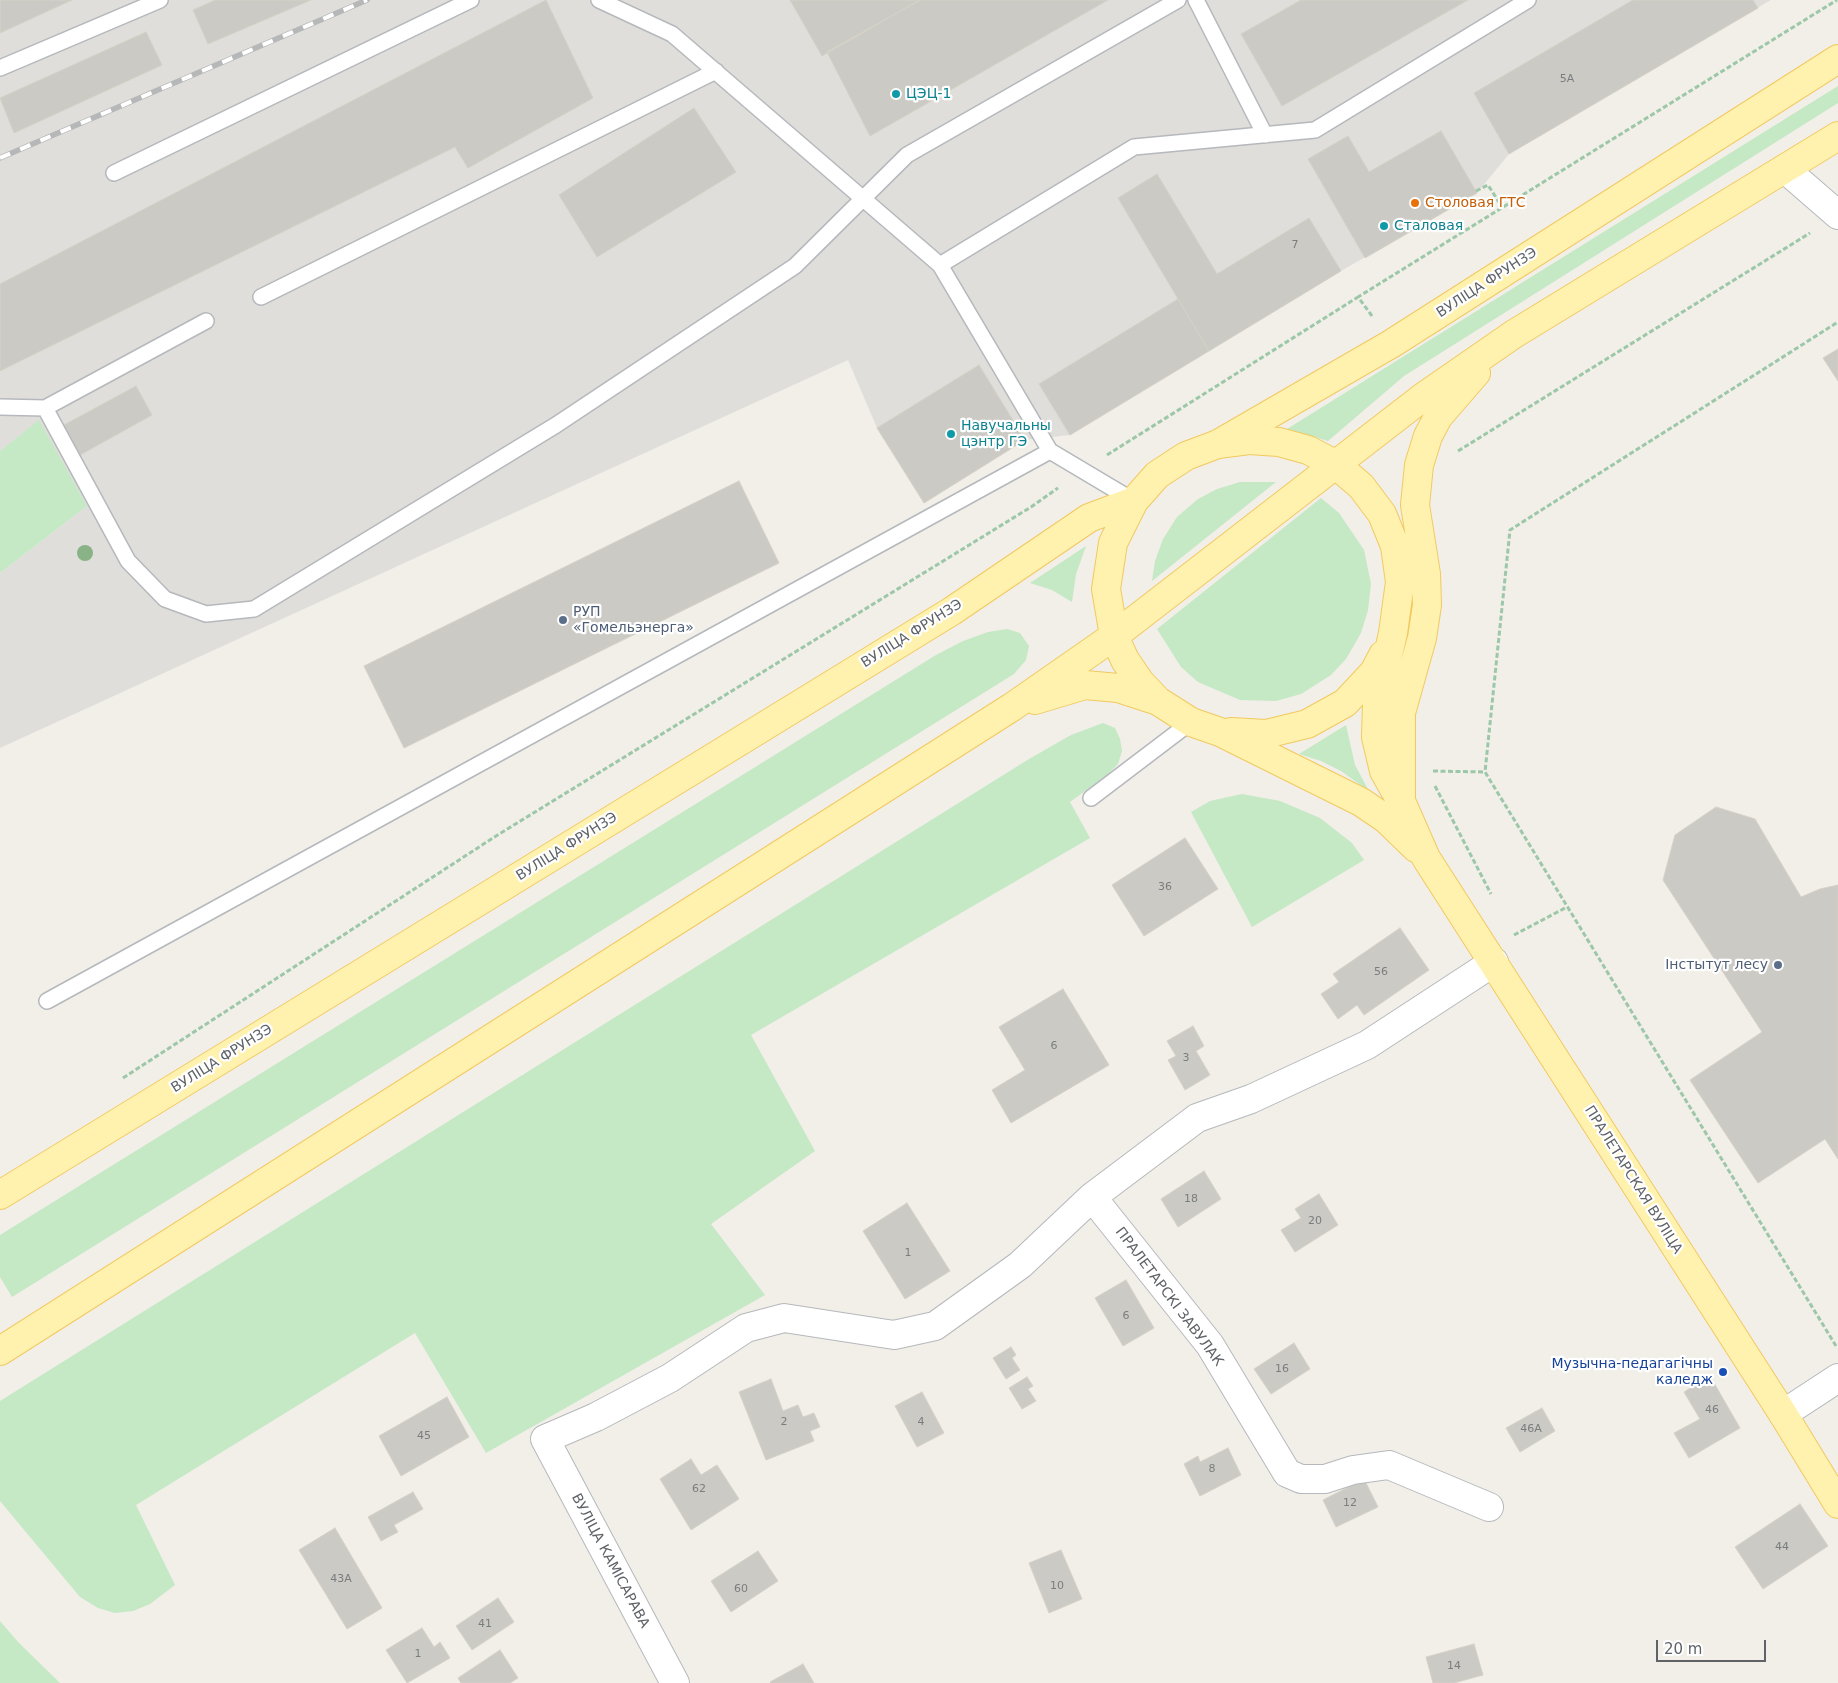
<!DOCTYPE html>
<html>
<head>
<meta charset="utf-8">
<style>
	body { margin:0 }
	#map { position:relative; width:1838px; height:1683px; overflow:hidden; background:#f1efe8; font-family:"DejaVu Sans",sans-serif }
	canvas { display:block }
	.scale { position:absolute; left:1656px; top:1640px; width:110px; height:22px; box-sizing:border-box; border:2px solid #5f6368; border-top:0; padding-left:6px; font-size:15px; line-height:18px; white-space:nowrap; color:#5f6368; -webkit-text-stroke:4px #fff; paint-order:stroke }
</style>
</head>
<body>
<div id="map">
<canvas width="1838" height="1683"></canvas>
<div class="scale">20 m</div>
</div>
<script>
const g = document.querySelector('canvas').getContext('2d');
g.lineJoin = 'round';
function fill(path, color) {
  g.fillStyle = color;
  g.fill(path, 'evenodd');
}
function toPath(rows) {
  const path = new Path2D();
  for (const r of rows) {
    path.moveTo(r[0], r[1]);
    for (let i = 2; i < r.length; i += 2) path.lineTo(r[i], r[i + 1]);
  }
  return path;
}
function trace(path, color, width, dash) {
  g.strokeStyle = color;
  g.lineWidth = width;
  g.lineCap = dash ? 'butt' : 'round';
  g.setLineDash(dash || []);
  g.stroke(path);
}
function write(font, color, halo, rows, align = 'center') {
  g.font = font + ' "DejaVu Sans",sans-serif';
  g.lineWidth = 4.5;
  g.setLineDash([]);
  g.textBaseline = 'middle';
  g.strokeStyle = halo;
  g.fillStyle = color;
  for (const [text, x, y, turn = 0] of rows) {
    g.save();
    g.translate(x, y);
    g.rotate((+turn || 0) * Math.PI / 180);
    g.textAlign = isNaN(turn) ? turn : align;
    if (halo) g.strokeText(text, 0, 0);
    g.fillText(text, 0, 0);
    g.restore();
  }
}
fill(toPath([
	[0,0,1771,0,1509,154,1477,193,1341,271,1070,435,1025,440,924,503,877,428,848,360,0,748,0,573,87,506,39,421,0,451]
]), '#e0deda');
fill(toPath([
	[1838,86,1838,103,1404,376,1328,441,1287,429],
	[39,420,87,506,0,573,0,451],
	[1240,482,1276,482,1152,581,1155,561,1163,539,1177,517,1198,499,1217,489],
	[1321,498,1339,513,1364,550,1371,584,1368,610,1361,633,1346,659,1331,675,1301,694,1276,701,1240,700,1198,682,1181,667,1157,629],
	[1086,546,1076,574,1072,602,1052,590,1030,583],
	[1007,629,1020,633,1029,646,1026,660,1014,674,12,1297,0,1277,0,1235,936,655,963,641,988,632],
	[1103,723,1115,728,1120,739,1122,751,1118,764,1107,775,1070,802,1090,838,751,1035,815,1151,711,1224,765,1295,486,1453,415,1333,136,1505,175,1585,150,1604,133,1611,115,1613,98,1608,80,1597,0,1501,0,1401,1029,759,1071,735],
	[1346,725,1355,765,1369,791,1341,771,1321,761,1299,754],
	[1242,794,1280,801,1320,818,1352,843,1364,860,1252,927,1191,812,1210,801],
	[0,1621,18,1642,60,1683,0,1683]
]), '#c5e8c5');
const building = toPath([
	[0,0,72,0,0,33,0,0],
	[215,0,311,0,208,44,193,10,215,0],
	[546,0,593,98,468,168,455,147,0,371,0,284,546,0],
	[790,0,920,0,822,56,790,0],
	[920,0,1108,0,870,136,827,52,920,0],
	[1301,0,1468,0,1282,106,1241,34,1301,0],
	[1633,0,1753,0,1758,8,1509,154,1474,93,1633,0],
	[146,32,162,65,14,133,0,98,146,32],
	[694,108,736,172,597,257,559,195,694,108],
	[1441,131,1477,193,1365,258,1308,159,1348,136,1369,172,1441,131],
	[1157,174,1217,274,1309,218,1341,271,1209,351,1118,198,1157,174],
	[1178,299,1209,351,1070,435,1039,384,1178,299],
	[1838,349,1838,381,1823,358,1838,349],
	[979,365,1025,440,924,503,877,428,979,365],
	[136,386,152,415,80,455,64,425,136,386],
	[739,481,779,563,404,748,364,666,739,481],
	[1716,807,1755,819,1801,897,1820,889,1838,885,1838,1159,1825,1139,1758,1183,1690,1080,1762,1032,1663,880,1675,835,1716,807],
	[1185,838,1218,889,1144,936,1112,885,1185,838],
	[1400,928,1429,970,1364,1015,1357,1005,1338,1019,1321,994,1339,982,1333,974,1400,928],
	[1063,989,1109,1065,1011,1123,992,1090,1025,1070,999,1027,1063,989],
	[1193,1026,1204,1046,1196,1051,1210,1075,1185,1090,1168,1060,1176,1056,1167,1041,1193,1026],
	[1204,1171,1221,1199,1178,1227,1161,1199,1204,1171],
	[1319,1194,1338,1225,1295,1252,1281,1230,1301,1218,1295,1209,1319,1194],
	[907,1203,950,1271,905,1299,863,1231,907,1203],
	[1126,1280,1154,1328,1123,1346,1095,1298,1126,1280],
	[1294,1343,1310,1369,1271,1394,1254,1369,1294,1343],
	[1011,1347,1016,1355,1012,1358,1020,1370,1006,1379,993,1358,1011,1347],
	[1710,1376,1740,1428,1689,1458,1674,1433,1700,1419,1684,1392,1710,1376],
	[1027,1377,1033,1386,1028,1389,1036,1401,1022,1409,1009,1388,1027,1377],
	[771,1379,783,1411,798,1405,803,1417,814,1413,820,1427,810,1431,814,1441,766,1460,739,1392,771,1379],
	[922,1392,944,1433,917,1447,895,1406,922,1392],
	[447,1397,469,1437,401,1476,379,1436,447,1397],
	[1542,1408,1555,1431,1520,1452,1506,1428,1542,1408],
	[1228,1448,1241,1475,1200,1496,1184,1464,1198,1456,1200,1462,1228,1448],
	[691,1459,701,1475,717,1465,739,1499,691,1530,660,1479,691,1459],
	[1364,1479,1378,1507,1336,1527,1323,1500,1364,1479],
	[413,1492,423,1509,394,1525,398,1532,381,1541,368,1517,413,1492],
	[1800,1504,1828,1546,1763,1589,1735,1547,1800,1504],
	[335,1528,382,1608,347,1629,299,1550,335,1528],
	[1061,1550,1082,1599,1049,1613,1029,1563,1061,1550],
	[758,1551,778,1581,731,1612,711,1581,758,1551],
	[498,1598,514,1622,472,1650,456,1626,498,1598],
	[422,1628,434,1647,440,1642,450,1658,407,1683,386,1650,422,1628],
	[1474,1644,1483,1675,1454,1683,1433,1683,1426,1657,1474,1644],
	[500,1650,518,1678,510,1683,461,1683,458,1678,500,1650],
	[803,1664,814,1683,771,1683,770,1682,803,1664]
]);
fill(building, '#cccac5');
trace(building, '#d6d1c6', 1);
const lane = toPath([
	[599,0,672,34,940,265,1050,451,1134,501],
	[1196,0,1265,135],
	[0,68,160,0],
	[114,173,471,0],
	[940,265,1134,147,1315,130,1528,0],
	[261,297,716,71],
	[0,407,45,408,128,561,165,599,206,614,254,609,556,425,795,266,907,155,1178,0],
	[45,408,206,321],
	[1091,798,1191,722],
	[47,1001,1050,451]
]);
const street = toPath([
	[1785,169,1838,215],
	[1092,1197,1197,1118,1251,1099,1367,1045,1494,962],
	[1783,1414,1838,1378],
	[675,1683,545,1439,596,1417,670,1378,746,1328,784,1318,894,1335,935,1326,1020,1265,1092,1197,1210,1345,1287,1473,1301,1479,1325,1479,1353,1470,1389,1465,1489,1507]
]);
const primary = toPath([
	[1218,444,1249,440,1279,442,1308,450,1335,464,1361,486,1382,514,1395,546,1400,582,1393,633,1377,704,1376,737,1384,771,1401,801,1426,858,1783,1414,1838,1504],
	[1035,700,1085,685,1118,688,1158,701,1191,722,1220,732,1361,802,1386,819,1416,848],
	[1158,701,1140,682,1125,660,1114,636,1106,589,1113,543,1134,501,1157,475,1186,456,1218,444,1391,344,1838,59],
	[1231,732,1266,734,1307,724,1345,703,1374,672,1383,655],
	[1401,801,1401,713,1422,638,1427,605,1426,574,1415,505,1419,465,1428,436,1438,417,1476,373],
	[0,1195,952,611,1089,518,1134,501],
	[0,1351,1012,707,1114,636,1423,397,1514,334,1838,136]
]);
trace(lane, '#b5b8bc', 18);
trace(street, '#b5b8bc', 30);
trace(primary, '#f2c960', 30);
trace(toPath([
	[1476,191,1488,185,1502,207],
	[1372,316,1358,297,1837,0],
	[1458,451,1810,233],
	[1107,455,1358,297],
	[1433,771,1485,772],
	[1435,786,1491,894],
	[1514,935,1567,907],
	[123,1078,496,836,1031,507,1058,488],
	[1836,1346,1485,772,1510,530,1838,322]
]), '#9cc7a9', 3, [5, 2.5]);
trace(lane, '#fff', 15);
trace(street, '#fff', 28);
trace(primary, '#fff2af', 28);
const rail = toPath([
	[0,158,367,0]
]);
trace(rail, '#b6b7b8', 5.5);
trace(rail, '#fff', 4, [11]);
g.fillStyle = '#89b387';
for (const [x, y] of [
	[85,553]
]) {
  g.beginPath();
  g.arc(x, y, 8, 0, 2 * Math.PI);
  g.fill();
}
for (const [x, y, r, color] of [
	[896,94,5,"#0f9aa8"],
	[1415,203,5,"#e8710a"],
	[1384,226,5,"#0f9aa8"],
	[951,434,5,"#0f9aa8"],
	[563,620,5,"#5c6f8a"],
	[1778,965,5,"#5c6f8a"],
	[1723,1372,5,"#1a4fb4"]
]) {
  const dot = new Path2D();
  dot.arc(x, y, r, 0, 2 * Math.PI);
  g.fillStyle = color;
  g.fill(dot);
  trace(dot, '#fff', 2);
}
write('11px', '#7a7d7f', null, [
	["5А",1567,79],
	["7",1295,245],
	["36",1165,887],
	["56",1381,972],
	["6",1054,1046],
	["3",1186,1058],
	["18",1191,1199],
	["20",1315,1221],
	["1",908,1253],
	["6",1126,1316],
	["16",1282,1369],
	["46",1712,1410],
	["2",784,1422],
	["4",921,1422],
	["46А",1531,1429],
	["45",424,1436],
	["8",1212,1469],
	["62",699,1489],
	["12",1350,1503],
	["44",1782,1547],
	["43А",341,1579],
	["10",1057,1586],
	["60",741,1589],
	["41",485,1624],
	["1",418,1654],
	["14",1454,1666]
]);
write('14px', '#0d838f', '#fff', [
	["ЦЭЦ-1",906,94],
	["Сталовая",1394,226],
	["Навучальны",961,426],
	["цэнтр ГЭ",961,442]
], 'left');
write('14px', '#c56008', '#fff', [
	["Столовая ГТС",1425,203]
], 'left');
write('14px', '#5f6368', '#fff', [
	["ВУЛІЦА ФРУНЗЭ",1487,283,-33],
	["ВУЛІЦА ФРУНЗЭ",912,634,-32],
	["ВУЛІЦА ФРУНЗЭ",567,847,-32],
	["ВУЛІЦА ФРУНЗЭ",222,1059,-32],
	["ПРАЛЕТАРСКАЯ ВУЛІЦА",1633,1180,58],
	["ПРАЛЕТАРСКІ ЗАВУЛАК",1169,1297,53],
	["ВУЛІЦА КАМІСАРАВА",610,1561,62]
]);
write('14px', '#4e5e75', '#fff', [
	["РУП",573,612],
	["«Гомельэнерга»",573,628],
	["Інстытут лесу",1768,965,"right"]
], 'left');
write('14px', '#164399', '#fff', [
	["Музычна-педагагічны",1713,1364],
	["каледж",1713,1380]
], 'right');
</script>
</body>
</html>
